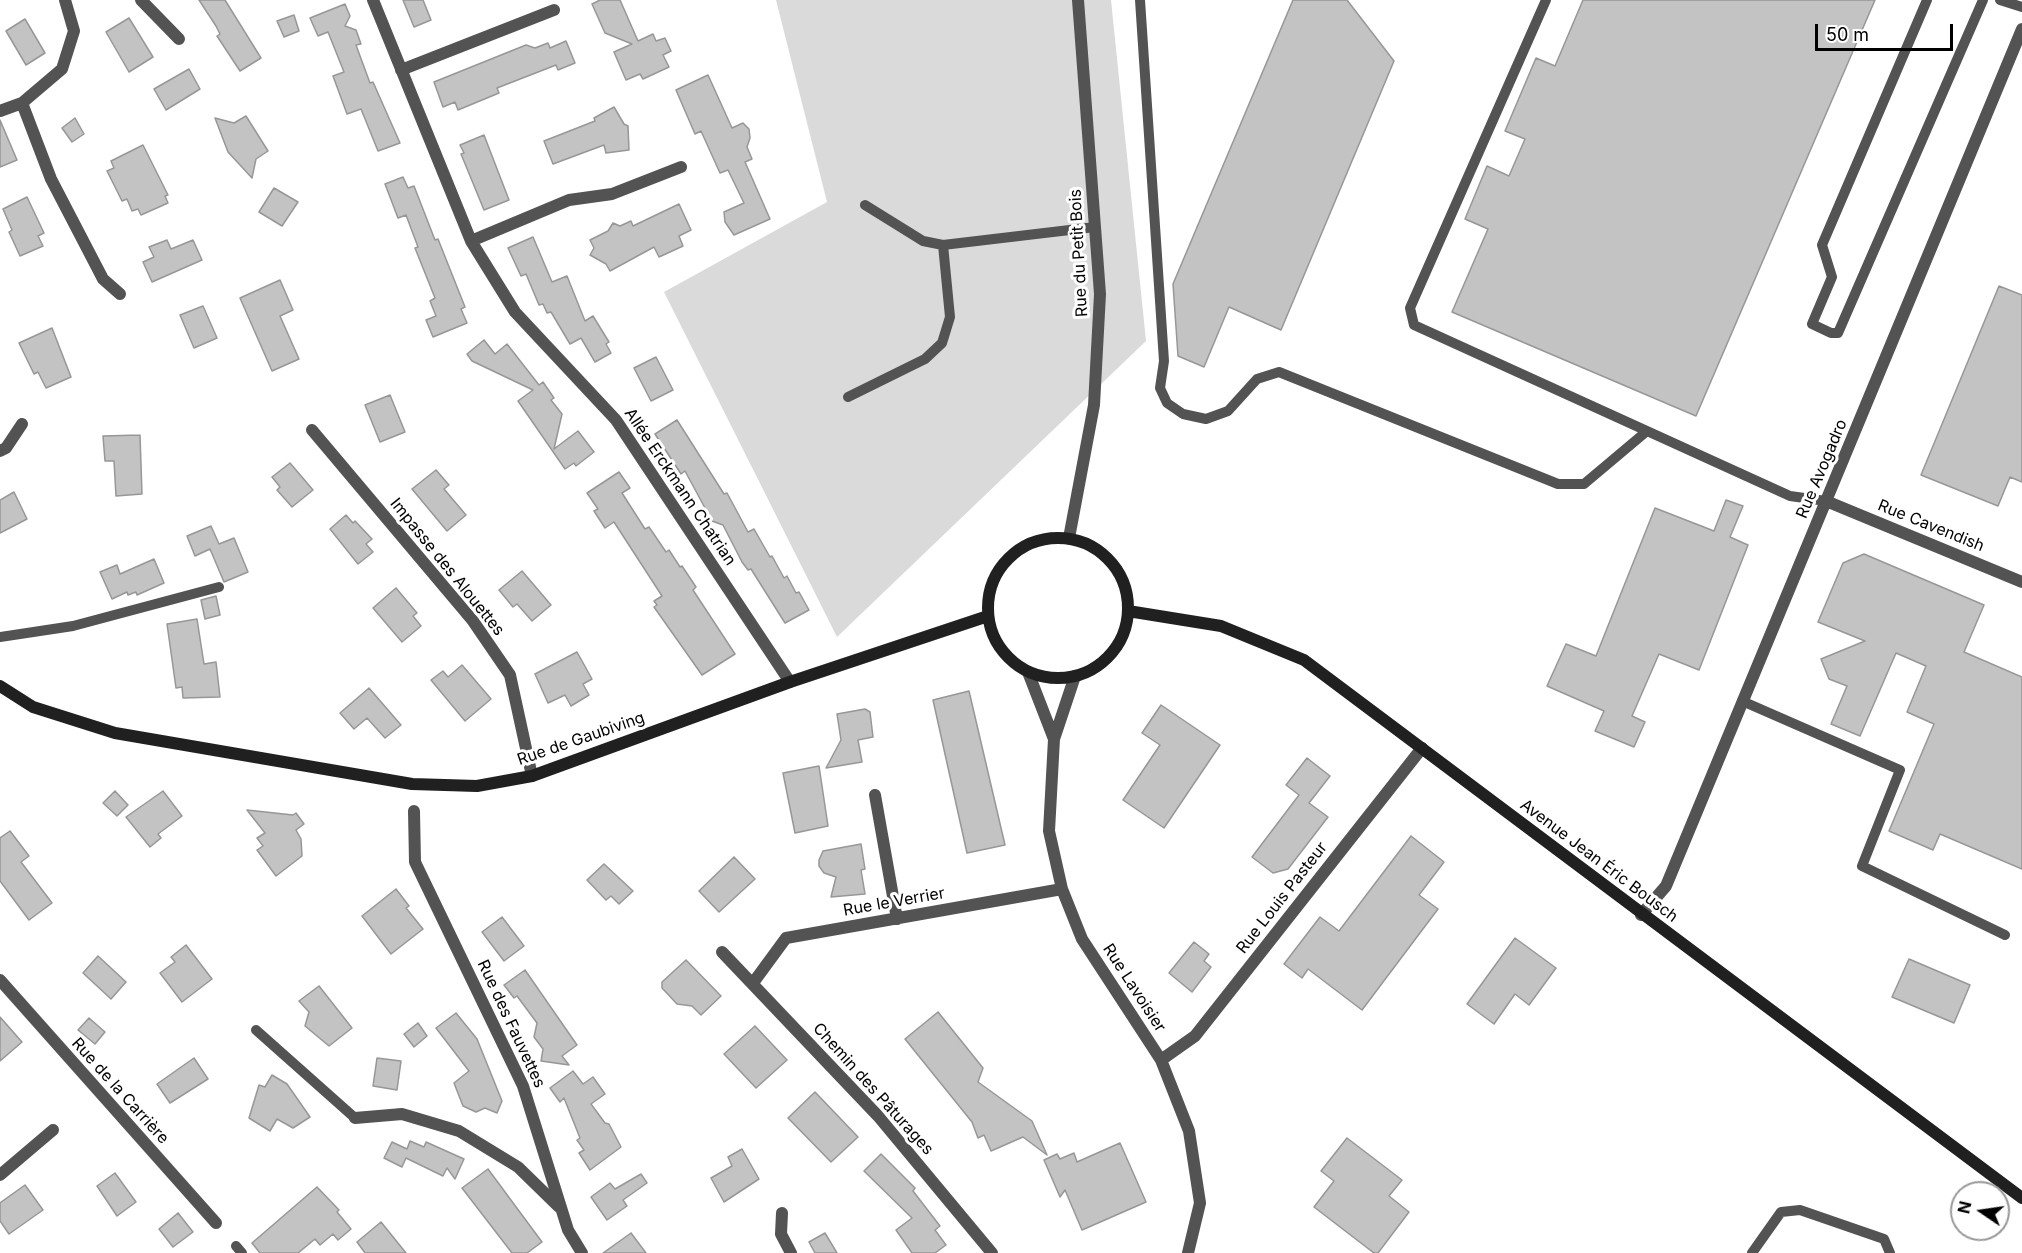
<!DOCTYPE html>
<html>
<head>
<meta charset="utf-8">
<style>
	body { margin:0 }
	#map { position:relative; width:2022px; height:1253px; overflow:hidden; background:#fff; font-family:Inter,sans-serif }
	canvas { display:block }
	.north { position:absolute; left:1950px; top:1181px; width:60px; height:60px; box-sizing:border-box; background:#fff; border:2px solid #999; border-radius:50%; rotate:283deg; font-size:16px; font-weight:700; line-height:24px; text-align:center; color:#000 }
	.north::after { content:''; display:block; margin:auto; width:21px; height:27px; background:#000; clip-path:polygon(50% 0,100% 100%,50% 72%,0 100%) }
	.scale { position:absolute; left:1815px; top:24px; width:138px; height:27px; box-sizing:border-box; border:3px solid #000; border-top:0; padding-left:8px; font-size:18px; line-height:21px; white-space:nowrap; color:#000; -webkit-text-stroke:4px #fff; paint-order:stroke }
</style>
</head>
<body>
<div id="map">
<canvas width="2022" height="1253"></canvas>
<div class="north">N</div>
<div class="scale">50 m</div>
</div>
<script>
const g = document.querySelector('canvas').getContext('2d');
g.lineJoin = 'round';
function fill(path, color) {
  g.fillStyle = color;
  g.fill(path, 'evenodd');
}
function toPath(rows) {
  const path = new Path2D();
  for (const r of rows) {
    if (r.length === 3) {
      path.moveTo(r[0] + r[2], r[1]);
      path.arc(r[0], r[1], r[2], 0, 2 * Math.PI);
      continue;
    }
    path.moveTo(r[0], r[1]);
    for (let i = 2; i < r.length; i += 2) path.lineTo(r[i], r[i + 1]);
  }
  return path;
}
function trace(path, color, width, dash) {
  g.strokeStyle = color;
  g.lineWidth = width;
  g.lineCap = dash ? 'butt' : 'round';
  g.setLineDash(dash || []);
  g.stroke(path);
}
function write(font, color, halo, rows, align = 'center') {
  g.font = font + ' Inter,sans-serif';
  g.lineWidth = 6;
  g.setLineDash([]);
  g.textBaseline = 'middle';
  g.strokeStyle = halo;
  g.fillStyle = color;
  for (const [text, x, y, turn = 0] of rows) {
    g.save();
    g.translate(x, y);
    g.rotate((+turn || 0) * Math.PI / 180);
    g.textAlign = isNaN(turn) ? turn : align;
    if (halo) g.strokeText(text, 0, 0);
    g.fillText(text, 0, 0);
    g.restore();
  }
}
fill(toPath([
	[776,0,1111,0,1146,341,837,637,664,292,827,202]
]), '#dadada');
const building = toPath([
	[199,0,225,0,261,58,240,71,217,36,220,34,216,26,199,0],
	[403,0,423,0,431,20,414,27,403,0],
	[600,0,620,0,638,41,653,34,656,41,665,38,671,51,663,55,669,67,643,79,640,74,626,80,614,52,632,44,605,33,592,4,600,0],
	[1293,0,1347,0,1394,61,1281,330,1229,307,1204,367,1178,356,1173,284,1293,0],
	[1583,0,1875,0,1696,416,1452,312,1488,229,1465,219,1487,166,1509,176,1525,139,1505,131,1536,58,1555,66,1583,0],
	[345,4,350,16,345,26,356,30,361,44,356,45,370,83,373,82,400,143,378,151,361,109,347,114,333,76,344,72,328,32,318,36,310,18,345,4],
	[294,15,299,31,284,37,277,21,294,15],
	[129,18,153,57,129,72,106,32,129,18],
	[25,19,45,53,26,65,6,31,25,19],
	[566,41,575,63,558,70,556,65,497,88,499,93,458,110,455,102,443,107,434,82,526,45,535,48,548,43,550,48,566,41],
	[189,69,200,89,166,110,154,89,189,69],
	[708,75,732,128,743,123,749,129,750,138,747,147,752,159,745,162,770,219,734,235,725,222,724,212,744,203,728,170,720,173,701,131,695,134,676,90,708,75],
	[614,107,624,124,628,126,629,150,606,153,604,145,553,164,544,141,595,121,594,118,614,107],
	[246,116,268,151,256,159,252,178,228,152,215,118,234,123,246,116],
	[75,118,84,134,72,142,62,128,75,118],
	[0,120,17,160,0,167,0,120],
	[484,135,509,200,484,210,461,154,464,153,460,145,484,135],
	[143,145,168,195,165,196,168,203,141,215,138,209,132,211,127,199,122,201,107,171,114,168,111,161,143,145],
	[403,177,408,188,414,186,435,240,438,239,465,307,461,309,467,323,433,337,426,320,436,316,430,301,435,298,415,248,418,247,406,215,398,218,385,184,403,177],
	[274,188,298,202,282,226,259,212,274,188],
	[27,197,44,233,38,236,43,246,20,256,9,232,12,230,3,209,27,197],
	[679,204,691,230,679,236,683,246,659,257,654,247,610,271,606,264,590,255,594,248,590,240,608,231,613,223,620,226,631,221,633,226,679,204],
	[533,237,552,282,567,276,585,321,593,316,609,342,606,344,611,353,595,362,581,338,570,344,551,312,547,313,543,304,539,305,526,274,521,276,508,248,533,237],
	[167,240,171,249,193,240,202,260,152,282,143,262,154,257,149,247,167,240],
	[280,280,293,310,280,316,299,359,272,371,240,298,280,280],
	[1999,286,2022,295,2022,482,2010,477,1998,506,1921,475,1999,286],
	[203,306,217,338,194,348,180,315,203,306],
	[52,328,71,377,46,388,38,372,34,374,19,343,52,328],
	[484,340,495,354,507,344,539,385,543,382,554,398,551,400,562,414,554,449,578,431,594,452,576,466,574,463,565,469,518,401,533,390,472,361,467,354,484,340],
	[656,357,673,390,651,401,634,368,656,357],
	[390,395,405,432,380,442,365,405,390,395],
	[677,420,724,494,727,493,748,532,754,529,770,557,772,556,784,578,787,576,796,593,799,592,809,610,785,623,751,569,748,570,742,562,723,525,712,521,685,471,681,474,655,434,677,420],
	[140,435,142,494,116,496,114,461,105,461,103,436,140,435],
	[290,463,313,490,292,507,277,490,280,487,272,477,290,463],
	[436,470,449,485,444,489,466,515,447,531,412,489,436,470],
	[619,472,630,488,622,493,645,529,649,527,666,552,669,550,680,567,682,566,696,587,693,590,735,654,702,675,654,607,657,605,654,601,662,596,614,522,605,528,594,511,598,509,587,493,619,472],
	[14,492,27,519,0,533,0,500,14,492],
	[1726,500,1743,506,1730,537,1748,545,1699,670,1659,654,1632,716,1645,722,1634,747,1595,731,1604,711,1547,686,1566,644,1596,656,1655,508,1714,531,1726,500],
	[346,515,353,523,355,521,372,539,366,544,373,552,358,564,330,529,346,515],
	[211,526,219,544,234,538,248,572,224,582,210,549,195,556,187,536,211,526],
	[1864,554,1984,605,1964,652,2022,677,2022,869,1940,834,1933,850,1889,831,1934,724,1907,712,1926,666,1896,653,1860,736,1831,724,1847,686,1829,679,1821,659,1865,641,1818,622,1843,563,1864,554],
	[154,559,164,583,137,595,136,592,128,595,127,592,112,599,100,572,117,565,120,574,154,559],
	[522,571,551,605,532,621,517,604,513,607,499,590,522,571],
	[396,588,417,613,413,616,421,626,402,642,373,608,396,588],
	[216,596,220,615,205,619,201,600,216,596],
	[197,619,204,664,216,662,220,697,183,698,182,687,176,688,167,624,197,619],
	[577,652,592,679,583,684,589,695,571,706,565,695,548,703,535,674,577,652],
	[462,665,491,699,465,721,431,680,443,671,448,677,462,665],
	[369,688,401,725,385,738,367,718,354,729,340,713,369,688],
	[969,691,1005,845,967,853,933,700,969,691],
	[1161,705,1220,745,1164,828,1123,800,1160,745,1142,733,1161,705],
	[865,709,870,712,873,737,858,740,862,762,826,768,841,740,837,714,865,709],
	[1307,758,1330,776,1309,803,1328,817,1288,869,1273,873,1252,857,1299,795,1286,785,1307,758],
	[819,766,828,826,795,833,783,773,819,766],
	[115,791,128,805,117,816,103,803,115,791],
	[163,791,182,816,158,834,161,838,150,847,126,817,163,791],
	[247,810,293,815,296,813,304,824,296,830,301,839,302,856,276,876,257,850,263,846,257,838,265,833,247,810],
	[10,831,29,856,21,862,52,903,29,920,0,881,0,838,10,831],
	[1411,836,1444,862,1419,895,1438,909,1362,1010,1308,969,1302,978,1284,964,1320,917,1339,931,1411,836],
	[861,844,865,869,861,870,865,894,831,897,836,877,824,873,819,866,819,860,823,851,861,844],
	[734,857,755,879,719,912,699,891,734,857],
	[604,864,633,891,619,904,611,896,606,900,587,880,604,864],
	[396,889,409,906,406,908,423,929,391,954,362,916,396,889],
	[502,917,524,946,504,961,482,932,502,917],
	[1515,938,1556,968,1529,1005,1515,994,1494,1024,1467,1004,1515,938],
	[1194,942,1209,954,1204,961,1211,967,1192,992,1169,973,1194,942],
	[186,945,212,979,182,1002,160,973,175,962,171,957,186,945],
	[98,956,126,982,111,999,83,973,98,956],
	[1909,959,1970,985,1954,1023,1892,997,1909,959],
	[686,960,721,996,701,1015,692,1006,677,1004,662,988,662,982,686,960],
	[525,970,577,1045,562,1056,569,1065,541,1061,543,1049,534,1037,537,1023,517,996,514,998,504,985,525,970],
	[319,986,352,1028,329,1046,305,1026,309,1012,299,1001,319,986],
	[938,1012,983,1068,978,1082,1032,1121,1047,1155,1023,1137,991,1151,984,1135,978,1138,972,1122,905,1039,938,1012],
	[456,1013,477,1039,502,1101,497,1113,485,1108,476,1112,463,1106,454,1083,469,1071,436,1028,456,1013],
	[0,1017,22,1042,0,1061,0,1017],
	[89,1018,105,1032,95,1044,78,1030,89,1018],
	[418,1023,427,1036,414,1047,404,1034,418,1023],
	[755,1026,787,1060,756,1088,724,1054,755,1026],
	[194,1058,208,1079,170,1103,157,1084,194,1058],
	[377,1058,401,1061,397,1090,373,1086,377,1058],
	[573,1071,583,1084,593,1077,605,1094,591,1104,605,1123,609,1124,621,1147,590,1170,579,1153,584,1150,577,1140,580,1138,564,1098,560,1102,550,1088,573,1071],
	[272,1075,287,1084,310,1117,293,1128,277,1119,270,1131,249,1118,259,1085,265,1087,272,1075],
	[815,1092,858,1137,831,1162,788,1118,815,1092],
	[1347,1138,1402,1180,1389,1196,1409,1212,1378,1253,1374,1253,1314,1207,1334,1181,1321,1171,1347,1138],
	[410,1141,424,1147,426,1142,464,1159,455,1179,447,1168,443,1176,406,1158,402,1167,384,1158,392,1142,407,1149,410,1141],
	[1120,1143,1146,1202,1082,1230,1065,1190,1060,1197,1044,1160,1057,1154,1060,1159,1074,1153,1077,1162,1120,1143],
	[742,1149,759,1179,724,1202,711,1178,732,1166,728,1157,742,1149],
	[881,1154,915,1188,913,1191,940,1226,935,1230,946,1245,935,1253,912,1253,896,1230,912,1218,864,1171,881,1154],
	[488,1169,542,1242,527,1253,512,1253,462,1188,488,1169],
	[115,1173,136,1202,117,1216,97,1186,115,1173],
	[641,1174,647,1183,623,1200,627,1206,607,1220,591,1197,610,1183,615,1189,641,1174],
	[25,1185,43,1210,9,1234,0,1221,0,1203,25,1185],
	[317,1187,339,1210,337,1212,351,1229,338,1240,333,1234,320,1245,315,1239,298,1253,260,1253,252,1243,317,1187],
	[178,1213,193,1232,173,1247,159,1229,178,1213],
	[381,1222,406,1253,365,1253,357,1242,381,1222],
	[631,1233,646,1253,603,1253,631,1233],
	[825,1233,837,1253,815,1253,809,1242,825,1233]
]);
fill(building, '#c3c3c3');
trace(building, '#979797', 1.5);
trace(toPath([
	[1140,0,1164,361,1160,388,1167,403,1183,414,1206,419,1228,411,1257,379,1279,372,1558,484,1584,484,1647,431],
	[1546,0,1410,308,1414,325,1790,496,1826,501],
	[1927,0,1822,245,1832,277,1812,324,1831,333,1838,333,1983,0],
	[2000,0,2022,7],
	[865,205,923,241,943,245,1095,227],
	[848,397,925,359,942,343,950,317,943,245],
	[0,637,73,626,219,587],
	[1742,701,1900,770,1862,866,2005,935],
	[256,1030,355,1118],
	[236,1246,242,1253],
	[1752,1253,1781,1212,1800,1210,1884,1239,1890,1253]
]), '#535353', 10);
trace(toPath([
	[141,0,179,39],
	[373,0,471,241,515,312,616,420,790,682],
	[401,70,554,10],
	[22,103,51,179,103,279,120,294],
	[0,111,22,103,62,69,74,31,65,0],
	[471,241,569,200,612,194,681,167],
	[312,430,473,621,510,675,532,776],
	[0,451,6,448,22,424],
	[1826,501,2022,582],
	[1069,538,1094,405,1100,294,1078,0],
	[1028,672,1054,739],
	[1075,676,1054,739,1049,831,1062,889,1082,939,1161,1060,1189,1131,1200,1203,1188,1253],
	[875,795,897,919],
	[414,811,415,862,523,1086,568,1230,582,1253],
	[1641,915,1666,886,2022,29],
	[722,952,878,1116,992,1253],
	[0,980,216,1223],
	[753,983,786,938,1062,889],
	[1161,1060,1195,1036,1422,748],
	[355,1118,402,1114,459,1131,518,1167,559,1207],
	[0,1175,53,1130],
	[782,1213,781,1234,791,1253]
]), '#535353', 12);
trace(toPath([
	[1058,608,70],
	[1128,611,1221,626,1304,660,2022,1198],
	[0,686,33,707,115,733,412,784,477,786,532,776,790,682,988,616]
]), '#202020', 12);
write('16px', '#000', '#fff', [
	["Rue du Petit Bois",1079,253,-93],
	["Rue Avogadro",1822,469,-67],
	["Allée Erckmann Chatrian",680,487,56],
	["Rue Cavendish",1931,526,22],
	["Impasse des Alouettes",447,567,51],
	["Rue de Gaubiving",581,739,-19],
	["Avenue Jean Éric Bousch",1599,861,37],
	["Rue Louis Pasteur",1282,898,-52],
	["Rue le Verrier",894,902,-10],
	["Rue Lavoisier",1134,988,57],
	["Rue des Fauvettes",511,1024,65],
	["Chemin des Pâturages",873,1089,48],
	["Rue de la Carrière",120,1091,48]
]);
</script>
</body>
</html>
